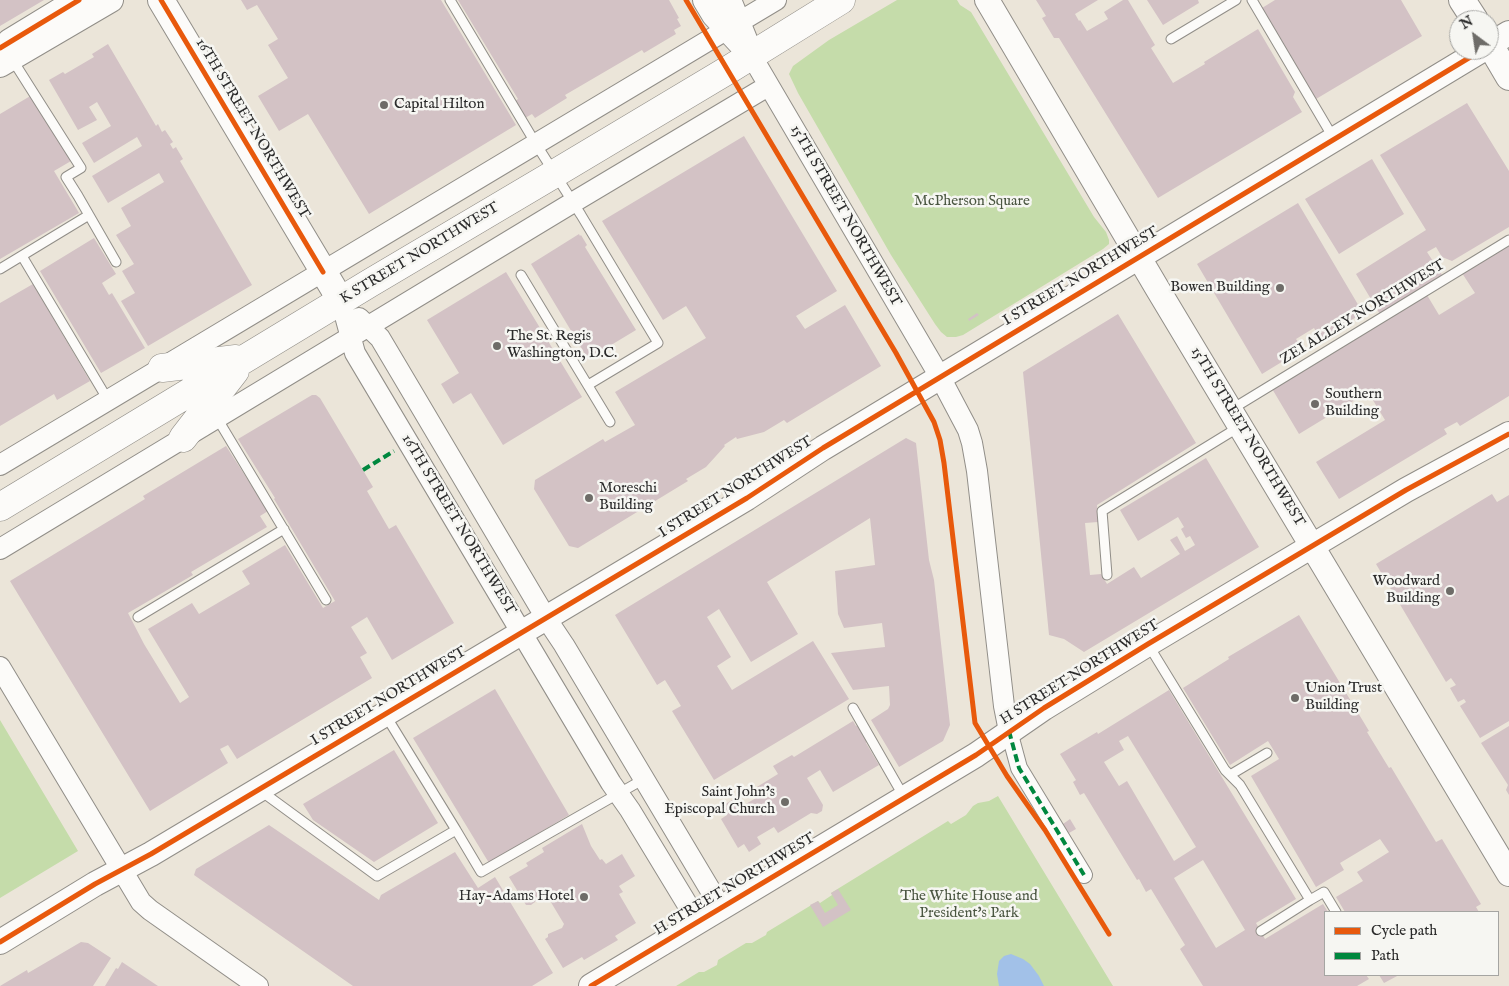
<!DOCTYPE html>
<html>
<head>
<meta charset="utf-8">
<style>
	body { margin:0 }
	#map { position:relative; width:1509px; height:986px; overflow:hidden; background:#ebe5d9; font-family:"IM FELL English",serif }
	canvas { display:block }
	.legend { position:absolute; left:1324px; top:911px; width:175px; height:65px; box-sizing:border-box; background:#f6f6f2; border:1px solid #a5a5a2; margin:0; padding:6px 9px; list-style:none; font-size:15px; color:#2b2b2b }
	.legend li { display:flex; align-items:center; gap:10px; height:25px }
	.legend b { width:25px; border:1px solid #a5a5a2 }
	.north { position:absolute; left:1449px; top:10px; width:50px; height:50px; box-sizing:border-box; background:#f6f6f2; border:1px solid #a5a5a2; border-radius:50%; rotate:329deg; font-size:14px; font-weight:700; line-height:20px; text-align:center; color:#2b2b2b }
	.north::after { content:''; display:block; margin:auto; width:18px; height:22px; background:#6e6c68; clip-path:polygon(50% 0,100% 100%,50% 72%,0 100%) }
</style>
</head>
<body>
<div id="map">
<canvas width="1509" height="986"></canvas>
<ul class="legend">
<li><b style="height:6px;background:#e8590c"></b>Cycle path</li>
<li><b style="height:6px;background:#00873e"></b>Path</li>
</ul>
<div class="north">N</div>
</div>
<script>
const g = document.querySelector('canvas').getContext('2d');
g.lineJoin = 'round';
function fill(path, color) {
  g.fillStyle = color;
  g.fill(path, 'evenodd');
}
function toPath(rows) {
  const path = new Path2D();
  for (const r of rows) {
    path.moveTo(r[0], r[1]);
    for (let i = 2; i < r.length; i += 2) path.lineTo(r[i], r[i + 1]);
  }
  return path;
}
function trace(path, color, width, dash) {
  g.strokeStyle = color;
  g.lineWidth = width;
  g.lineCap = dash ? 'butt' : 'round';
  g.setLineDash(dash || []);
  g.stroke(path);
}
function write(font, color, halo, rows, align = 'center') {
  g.font = font + ' "IM FELL English",serif';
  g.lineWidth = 5;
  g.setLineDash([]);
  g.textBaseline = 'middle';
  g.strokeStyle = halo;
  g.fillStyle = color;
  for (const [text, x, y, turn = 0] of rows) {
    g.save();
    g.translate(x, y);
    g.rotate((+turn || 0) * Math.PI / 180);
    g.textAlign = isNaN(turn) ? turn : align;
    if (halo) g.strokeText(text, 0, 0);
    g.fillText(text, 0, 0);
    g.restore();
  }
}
fill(toPath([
	[897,0,957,0,960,5,971,12,1094,217,1106,232,1109,240,1109,244,1103,249,963,335,956,337,947,337,941,332,935,324,891,255,798,93,789,74,793,66,829,40],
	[0,720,78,851,0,898],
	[998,796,1113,986,676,986,699,972,704,972,717,965,718,960,746,943,752,943,766,935,767,932,818,901,820,903,832,895,831,893,948,821,951,824,966,815,973,806,978,803,989,801]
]), '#c5dcaa');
fill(toPath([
	[1011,954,1023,959,1030,964,1039,976,1044,986,999,986,997,974,999,961,1004,956]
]), '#a2c1e8');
fill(toPath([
	[0,0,44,0,0,26],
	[241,0,441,0,516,125,369,214,308,114,279,131,258,96,288,78,268,45,278,39,257,5,247,10],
	[458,0,669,0,679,18,677,19,681,26,674,30,676,34,644,53,642,50,565,95,567,98,535,118,532,114,525,118,515,101,518,99],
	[1036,0,1098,0,1075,14,1079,21,1080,20,1087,31,1108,19,1104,12,1123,0,1128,0,1155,45,1151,48,1173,83,1205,64,1204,62,1258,29,1295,92,1293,97,1302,112,1158,198,1059,38,1054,38,1042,18,1046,16],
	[1147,0,1198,0,1199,3,1163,25],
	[1275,0,1401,0,1422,36,1316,99,1262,8],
	[108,44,156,126,158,124,162,132,165,130,173,142,170,144,173,149,176,147,177,149,183,159,180,161,252,285,148,346,121,301,135,293,122,271,134,264,116,235,131,226,121,208,164,182,159,173,108,203,92,176,142,146,137,137,94,163,82,143,111,126,97,102,89,107,97,120,78,130,49,80,63,72,65,74,94,57,92,54],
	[32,95,71,161,54,171,79,213,0,259,0,114],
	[1467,103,1509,171,1509,227,1452,261,1442,257,1436,247,1427,252,1444,278,1381,316,1356,274,1426,230,1380,155],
	[744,136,837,291,796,316,805,329,845,305,881,366,787,423,784,420,764,432,737,439,736,437,724,445,725,446,706,467,686,479,688,481,578,548,569,546,534,489,535,480,603,439,605,442,635,425,615,392,706,338,686,306,663,320,602,221],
	[1372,159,1404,214,1339,254,1305,199],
	[1298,203,1363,313,1320,339,1314,328,1296,339,1303,349,1262,374,1197,264],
	[579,234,580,236,581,235,587,245,585,247,636,330,588,359,531,264],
	[94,238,116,274,102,283,109,295,112,293,145,348,101,373,40,271],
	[1509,244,1509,396,1460,426,1457,422,1444,429,1447,434,1339,499,1316,462,1385,420,1368,392,1299,434,1271,387,1427,295,1439,315,1475,293,1462,273],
	[506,272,582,397,503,445,471,393,453,404,441,384,459,373,427,320],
	[33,284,90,381,57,400,54,394,0,426,0,303],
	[977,313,979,315,969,321,968,319],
	[1118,314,1196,443,1097,505,1098,522,1085,523,1090,575,1101,574,1107,584,1134,567,1141,578,1180,554,1170,540,1177,536,1185,551,1195,545,1190,536,1186,538,1181,529,1184,527,1178,517,1138,541,1120,510,1206,458,1259,547,1084,652,1064,639,1049,635,1023,372],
	[312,395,316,395,320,398,373,487,367,491,389,529,396,525,454,623,392,660,367,617,351,627,367,653,360,657,372,678,237,759,228,745,220,749,228,763,150,811,10,581,145,499,143,496,226,446,268,511,260,516,267,527,191,572,193,575,128,613,144,644,180,703,189,697,148,629,192,603,199,614,250,584,242,571,285,545,323,608,335,601,274,499,275,498,238,439],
	[906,438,916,443,929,560,934,580,950,725,943,741,899,767,871,720,888,709,890,705,889,686,853,690,831,653,885,647,882,623,844,628,838,614,835,571,875,565,870,518,767,582,798,634,751,662,719,609,707,617,731,657,717,666,732,690,813,641,849,699,714,780,672,711,681,706,665,680,657,685,615,615],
	[1492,494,1497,502,1509,495,1509,721,1480,738,1460,706,1466,702,1464,699,1458,702,1450,688,1456,685,1451,678,1446,682,1376,564],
	[1299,615,1369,731,1367,732,1389,768,1391,767,1436,842,1442,839,1481,904,1476,907,1479,912,1345,912,1336,897,1363,881,1357,872,1389,852,1380,839,1340,863,1344,870,1316,887,1251,776,1279,759,1268,741,1230,765,1183,688,1229,659,1228,657],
	[495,689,569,815,489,863,413,738],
	[1169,690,1296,899,1256,923,1265,939,1323,904,1328,912,1325,912,1325,975,1366,975,1369,979,1357,986,1203,986,1180,949,1185,945,1151,889,1146,892,1139,879,1137,880,1084,793,1080,795,1073,782,1076,780,1060,754,1097,732,1098,734],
	[1128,736,1196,847,1174,861,1127,781,1119,786,1104,762,1124,750,1119,741],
	[1203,860,1245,930,1216,948,1174,878],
	[853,721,856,726,859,725,868,741,866,743,879,765,833,792,820,770,807,778,823,805,822,811,817,814,811,813,778,833,774,827,757,837,761,844,749,852,744,844,738,848,721,819,727,815,722,806,734,799,739,808,756,798,752,790,778,774,773,766,792,755,794,757],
	[1509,726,1509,795,1506,790,1508,785,1481,743],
	[394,750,438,823,374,862,313,820,303,804],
	[1070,819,1076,829,1069,833,1063,824],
	[582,824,591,846,600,860,602,859,606,864,622,854,635,876,619,886,623,892,619,894,636,923,615,936,618,940,584,960,582,957,563,968,545,939,548,937,548,934,562,928,564,924,546,894,537,898,535,902,531,905,526,905,509,877,528,866,526,863,544,852,542,848],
	[269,825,379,900,381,895,455,852,478,888,495,877,553,973,532,986,353,986,194,875,196,869],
	[838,889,851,910,823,927,810,905,818,901,825,913,838,905,831,893],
	[81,942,88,943,111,958,93,986,0,986,27,970,28,973],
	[122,962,158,986,105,986,116,968,118,969],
	[1379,975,1399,975,1384,983]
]), '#d3c2c5');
const service = toPath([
	[450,0,536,144,581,215,658,343,588,385],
	[1252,0,1334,139],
	[1171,39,1236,0],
	[12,59,81,168,66,177,78,196,116,262],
	[22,256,108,400],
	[0,269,89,215],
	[521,275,610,422],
	[1232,409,1509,240],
	[217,418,326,600],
	[1107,575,1102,511,1239,427],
	[138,617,284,529],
	[1149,646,1225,770,1240,785,1310,900,1261,931],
	[853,708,904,797],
	[1230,775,1267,753],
	[261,791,377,876,456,830,386,716],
	[456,830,481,872,644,779],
	[1310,900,1324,892,1336,912]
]);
const minor = toPath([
	[1009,731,1019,768,1084,875]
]);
const tertiary = toPath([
	[751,55,940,377,968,430,972,443,977,471,1004,706,1009,731],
	[341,301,355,353,611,783,630,810,698,922],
	[359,318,380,338,399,370,546,618,564,645,721,908],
	[0,465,776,0],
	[0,549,572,203,768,86],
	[0,667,141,902,150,910,258,986]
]);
const secondary = toPath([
	[705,0,714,15,751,55],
	[729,0,746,42],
	[987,0,1157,288,1509,874],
	[1489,45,1509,33],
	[0,65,111,0],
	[0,942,95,884,151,854,747,498,823,448,1482,50],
	[591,986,976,755,1044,708,1148,644,1406,490,1509,434]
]);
const primary = toPath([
	[161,0,341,301],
	[1462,0,1475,20],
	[1489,43,1509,77],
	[0,62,10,42,79,0]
]);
const trunk = toPath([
	[162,368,236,359],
	[183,438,235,371],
	[0,507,370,283,554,174,728,70,841,0]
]);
trace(service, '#918e88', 11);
trace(minor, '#918e88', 18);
trace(tertiary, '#918e88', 22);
trace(secondary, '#918e88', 26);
trace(primary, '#918e88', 28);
trace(trunk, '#918e88', 29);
trace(service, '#fcfbf9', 9);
trace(minor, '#fcfbf9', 16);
trace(tertiary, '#fcfbf9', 20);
trace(secondary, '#fcfbf9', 24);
trace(primary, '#fcfbf9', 26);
trace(trunk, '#fcfbf9', 28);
trace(toPath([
	[363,470,394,451],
	[1009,731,1019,768,1084,875]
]), '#00873e', 4, [8, 4]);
trace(toPath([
	[161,0,323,272],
	[686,0,896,353,934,422,940,440,944,463,975,723,1007,776,1045,830,1109,934],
	[0,48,79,0],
	[0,942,95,884,151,854,747,498,823,448,1482,50],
	[591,986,976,755,1044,708,1148,644,1406,490,1509,434]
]), '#e8590c', 5);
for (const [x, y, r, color] of [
	[384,105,5,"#6e6c68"],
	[1280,288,5,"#6e6c68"],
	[497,346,5,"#6e6c68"],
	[1315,404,5,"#6e6c68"],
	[589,498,5,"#6e6c68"],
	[1450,591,5,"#6e6c68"],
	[1295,698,5,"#6e6c68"],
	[785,802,5,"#6e6c68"],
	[584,897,5,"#6e6c68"]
]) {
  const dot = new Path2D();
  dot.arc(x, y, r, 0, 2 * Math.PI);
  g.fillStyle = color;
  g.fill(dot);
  trace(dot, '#f6f6f2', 2);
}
write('15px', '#2b2b2b', '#f6f6f2', [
	["Capital Hilton",394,105],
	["Bowen Building",1270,288,"right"],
	["The St. Regis",507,337],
	["Washington, D.C.",507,354],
	["Southern",1325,395],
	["Building",1325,412],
	["Moreschi",599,489],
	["Building",599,506],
	["Woodward",1440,582,"right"],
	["Building",1440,599,"right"],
	["Union Trust",1305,689],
	["Building",1305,706],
	["Saint John's",775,793,"right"],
	["Episcopal Church",775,810,"right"],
	["Hay-Adams Hotel",574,897,"right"]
], 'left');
write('15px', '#2b2b2b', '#f6f6f2', [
	["16TH STREET NORTHWEST",252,129,59],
	["15TH STREET NORTHWEST",845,216,60],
	["K STREET NORTHWEST",420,254,-31],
	["I STREET NORTHWEST",1081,277,-31],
	["ZEI ALLEY NORTHWEST",1363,313,-31],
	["15TH STREET NORTHWEST",1247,437,59],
	["I STREET NORTHWEST",736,488,-32],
	["16TH STREET NORTHWEST",458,525,59],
	["H STREET NORTHWEST",1080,673,-32],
	["I STREET NORTHWEST",389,697,-31],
	["H STREET NORTHWEST",735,885,-31]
]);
write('15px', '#4a5641', '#f6f6f2', [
	["McPherson Square",972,202],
	["The White House and",969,897],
	["President's Park",969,914]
]);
</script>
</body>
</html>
